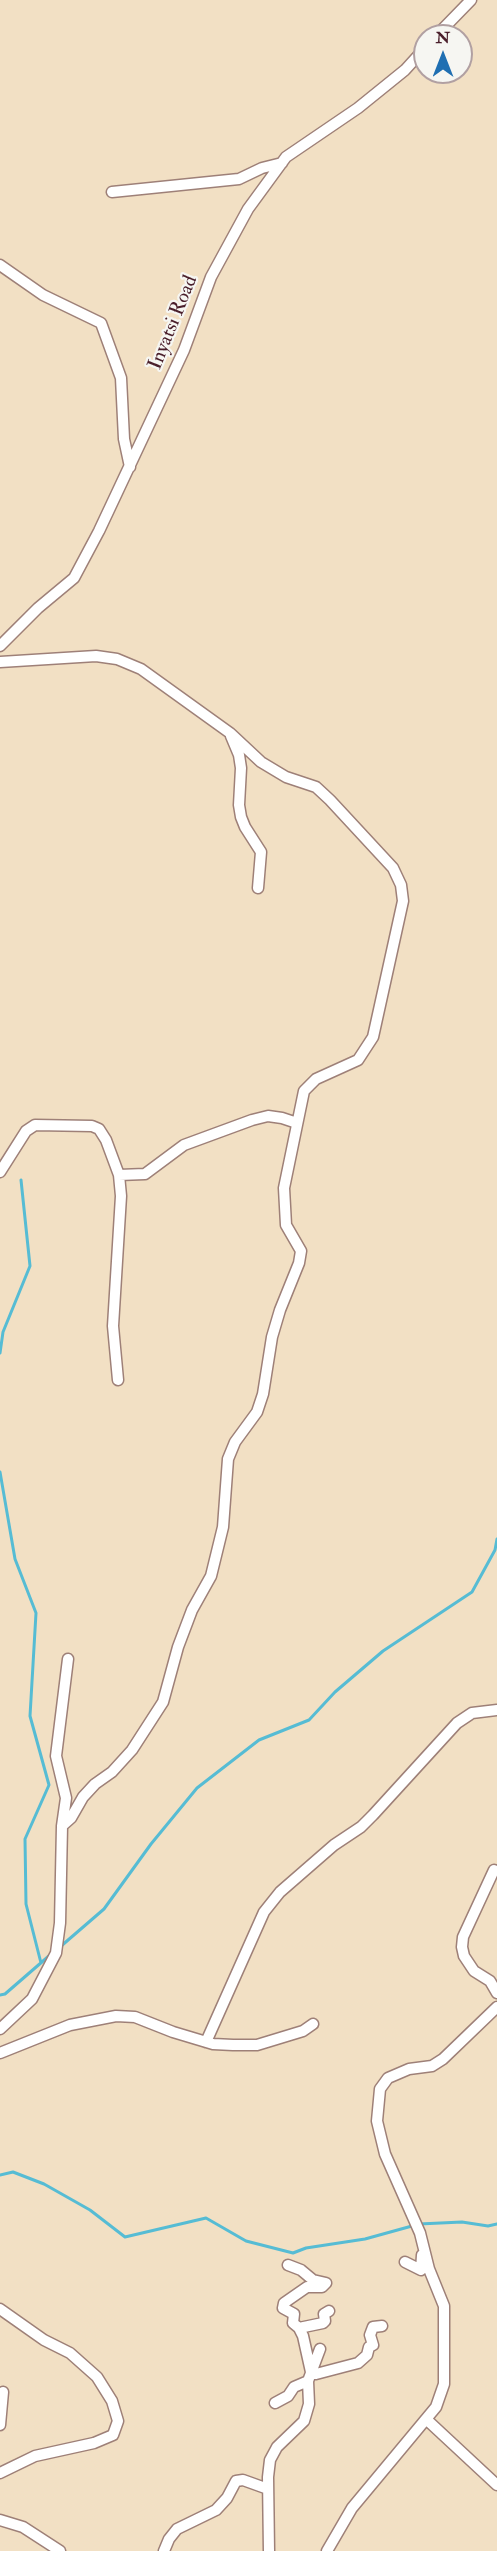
<!DOCTYPE html>
<html>
<head>
<meta charset="utf-8">
<style>
	body { margin:0 }
	#map { position:relative; width:497px; height:2551px; overflow:hidden; background:#f2e0c4; font-family:"IM FELL Double Pica",serif }
	canvas { display:block }
	.north { position:absolute; left:413px; top:24px; width:60px; height:60px; box-sizing:border-box; background:#f6f6f2; border:2px solid #b1a0a2; border-radius:50%; rotate:0deg; font-size:16px; font-weight:700; line-height:24px; text-align:center; color:#4a1f2b }
	.north::after { content:''; display:block; margin:auto; width:21px; height:27px; background:#1f6fb2; clip-path:polygon(50% 0,100% 100%,50% 72%,0 100%) }
</style>
</head>
<body>
<div id="map">
<canvas width="497" height="2551"></canvas>
<div class="north">N</div>
</div>
<script>
const g = document.querySelector('canvas').getContext('2d');
g.lineJoin = 'round';
function toPath(rows) {
  const path = new Path2D();
  for (const r of rows) {
    path.moveTo(r[0], r[1]);
    for (let i = 2; i < r.length; i += 2) path.lineTo(r[i], r[i + 1]);
  }
  return path;
}
function trace(path, color, width, dash) {
  g.strokeStyle = color;
  g.lineWidth = width;
  g.lineCap = dash ? 'butt' : 'round';
  g.setLineDash(dash || []);
  g.stroke(path);
}
function write(font, color, halo, rows, align = 'center') {
  g.font = font + ' "IM FELL Double Pica",serif';
  g.lineWidth = 4.5;
  g.setLineDash([]);
  g.textBaseline = 'middle';
  g.strokeStyle = halo;
  g.fillStyle = color;
  for (const [text, x, y, turn = 0] of rows) {
    g.save();
    g.translate(x, y);
    g.rotate((+turn || 0) * Math.PI / 180);
    g.textAlign = isNaN(turn) ? turn : align;
    if (halo) g.strokeText(text, 0, 0);
    g.fillText(text, 0, 0);
    g.restore();
  }
}
trace(toPath([
	[0,1353,3,1332,30,1266,21,1180],
	[0,1472,15,1559,36,1613,30,1716,49,1785,25,1839,26,1904,41,1963],
	[60,1947,104,1909,151,1844,197,1788,259,1740,309,1720,335,1692,383,1651,472,1592,495,1550,497,1539],
	[0,1995,5,1994,50,1955],
	[0,2175,13,2172,44,2184,90,2210,125,2237,206,2218,246,2241,293,2253,306,2248,365,2239,412,2226],
	[419,2224,462,2222,488,2226,497,2224]
]), '#56bcd4', 3);
const minor = toPath([
	[436,36,471,0],
	[112,192,239,179,262,168,282,163],
	[0,265,43,295,101,323,121,378,124,439,130,467],
	[0,646,38,608,74,578,99,531,184,350,211,277,248,209,286,157,358,108,405,70,425,48],
	[0,662,96,656,117,659,141,669,230,733,261,762,286,777,316,787,330,800,393,868,401,885,403,901,373,1037,358,1060,316,1079,304,1091,284,1188,286,1225,301,1251,299,1263,280,1310,272,1337,263,1394,257,1412,235,1442,228,1459,223,1527,211,1576,192,1610,178,1647,163,1702,132,1750,112,1772,95,1784,83,1797,71,1818,62,1826],
	[231,736,239,755,241,768,239,805,241,817,245,827,261,852,258,888],
	[0,1172,26,1131,35,1125,92,1126,99,1129,106,1140,119,1175,121,1196,113,1326,118,1380],
	[119,1175,145,1174,184,1145,252,1120,268,1116,282,1118,297,1123],
	[494,1870,463,1937,462,1947,464,1956,474,1971,490,1981,497,1993],
	[0,2029,32,1999,56,1953,60,1923,62,1826,66,1798,56,1756,68,1659],
	[206,2042,264,1912,280,1892,334,1845,361,1827,373,1815,457,1723,472,1713,497,1710],
	[0,2053,70,2025,116,2016,135,2017,173,2032,213,2044,233,2045,257,2045,303,2031,313,2024],
	[405,2262,421,2270,422,2255],
	[288,2265,301,2270,313,2280,326,2283,322,2287,307,2287,284,2303,283,2308,294,2314,293,2323,299,2328,303,2336,311,2372,316,2374,358,2363,367,2355,369,2347,373,2345,370,2335,373,2327,382,2326],
	[0,2309,44,2340,70,2353,97,2377,112,2401,118,2421,113,2435,94,2443,35,2456,0,2473],
	[299,2328,323,2323,325,2321,324,2314,329,2311],
	[275,2403,288,2396,294,2387,308,2381],
	[426,2419,497,2485],
	[0,2425,3,2392],
	[0,2520,23,2527,60,2551],
	[164,2551,169,2539,177,2529,216,2510,227,2498,236,2481,243,2480,268,2489],
	[269,2551,268,2477,270,2460,277,2447,304,2421,309,2404,308,2381,320,2349],
	[327,2551,352,2508,436,2407,444,2384,444,2306,429,2269,420,2233,385,2154,377,2121,380,2089,388,2078,409,2069,432,2066,443,2059,497,2007]
]);
trace(minor, '#9e8078', 13);
trace(minor, '#fff', 10);
write('20px', '#4a1f2b', '#f6f6f2', [
	["Inyatsi Road",174,323,-68]
]);
</script>
</body>
</html>
